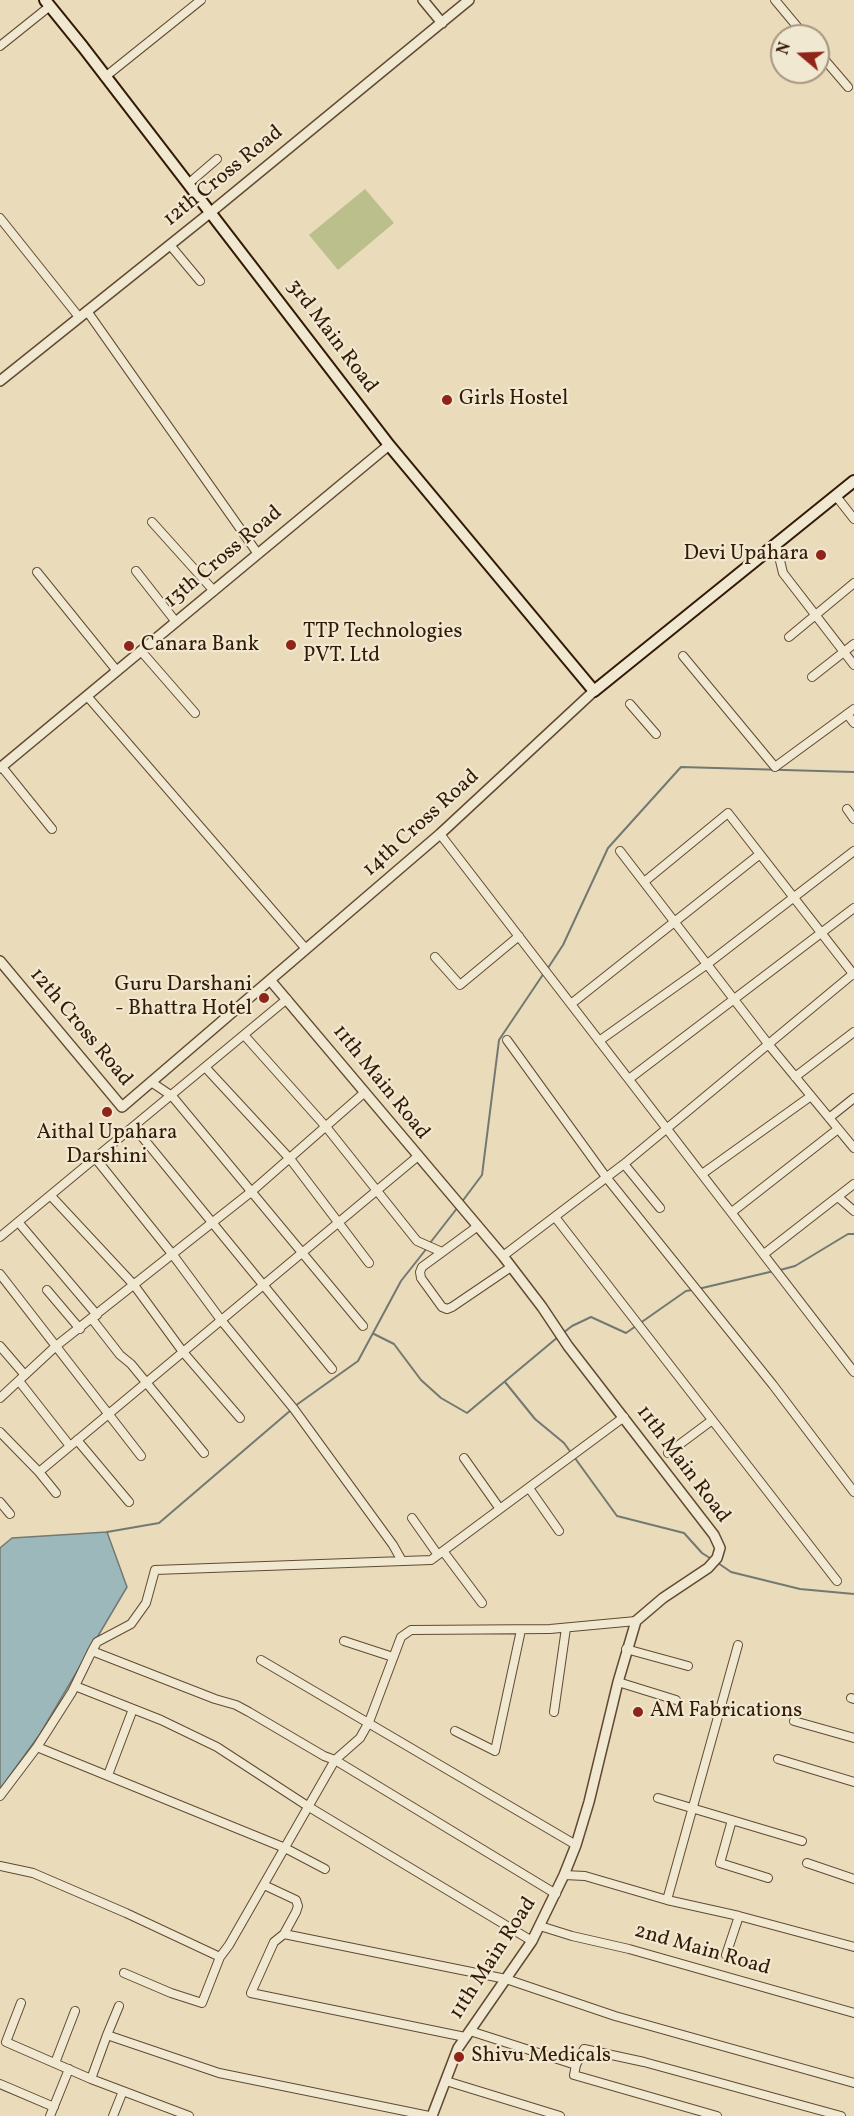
<!DOCTYPE html>
<html>
<head>
<meta charset="utf-8">
<style>
	body { margin:0 }
	#map { position:relative; width:854px; height:2116px; overflow:hidden; background:#eadbba; font-family:Vollkorn,serif }
	canvas { display:block }
	.north { position:absolute; left:770px; top:24px; width:60px; height:60px; box-sizing:border-box; background:#f1e8d2; border:2px solid #a59680; border-radius:50%; rotate:289deg; font-size:16px; font-weight:700; line-height:24px; text-align:center; color:#331a05 }
	.north::after { content:''; display:block; margin:auto; width:21px; height:27px; background:#8f2418; clip-path:polygon(50% 0,100% 100%,50% 72%,0 100%) }
</style>
</head>
<body>
<div id="map">
<canvas width="854" height="2116"></canvas>
<div class="north">N</div>
</div>
<script>
const g = document.querySelector('canvas').getContext('2d');
g.lineJoin = 'round';
function fill(path, color) {
  g.fillStyle = color;
  g.fill(path, 'evenodd');
}
function toPath(rows) {
  const path = new Path2D();
  for (const r of rows) {
    path.moveTo(r[0], r[1]);
    for (let i = 2; i < r.length; i += 2) path.lineTo(r[i], r[i + 1]);
  }
  return path;
}
function trace(path, color, width, dash) {
  g.strokeStyle = color;
  g.lineWidth = width;
  g.lineCap = dash ? 'butt' : 'round';
  g.setLineDash(dash || []);
  g.stroke(path);
}
function write(font, color, halo, rows, align = 'center') {
  g.font = font + ' Vollkorn,serif';
  g.lineWidth = 4.5;
  g.setLineDash([]);
  g.textBaseline = 'middle';
  g.strokeStyle = halo;
  g.fillStyle = color;
  for (const [text, x, y, turn = 0] of rows) {
    g.save();
    g.translate(x, y);
    g.rotate((+turn || 0) * Math.PI / 180);
    g.textAlign = isNaN(turn) ? turn : align;
    if (halo) g.strokeText(text, 0, 0);
    g.fillText(text, 0, 0);
    g.restore();
  }
}
fill(toPath([
	[365,189,394,223,338,270,309,235]
]), '#bbbf8c');
const water = toPath([
	[107,1532,127,1587,40,1734,0,1789,0,1548,12,1538,107,1532]
]);
fill(water, '#9db8bb');
trace(water, '#737972', 1.5);
trace(toPath([
	[548,968,563,945,608,848,681,767,854,772],
	[461,1203,482,1175,499,1040,544,973],
	[430,1243,458,1207],
	[780,1270,795,1266,848,1234,854,1234],
	[698,1289,774,1271],
	[563,1333,572,1326,591,1317,626,1333,686,1291,692,1290],
	[374,1334,394,1344,421,1380,441,1398,467,1413,558,1337],
	[505,1382,535,1419,564,1443,617,1516,684,1533,702,1553,713,1560],
	[295,1406,358,1361,401,1281,427,1248],
	[107,1532,159,1523,291,1410],
	[718,1563,731,1572,800,1589,854,1594]
]), '#737972', 2);
const minor = toPath([
	[775,0,805,36],
	[0,46,50,6],
	[818,52,848,87],
	[105,77,201,0],
	[188,184,217,159],
	[0,218,79,317],
	[170,245,200,281],
	[87,311,258,554],
	[836,496,854,519],
	[152,522,214,591],
	[776,544,783,573,854,665],
	[136,571,176,622],
	[37,572,117,671],
	[789,637,854,583],
	[141,651,195,713],
	[683,656,775,767,854,709],
	[812,677,854,644],
	[87,696,306,949],
	[630,704,656,734],
	[847,714,854,723],
	[2,767,52,829],
	[847,809,854,819],
	[440,834,854,1372],
	[620,851,769,1045,854,1148],
	[644,882,728,813,854,975],
	[435,957,460,985,519,936],
	[571,1004,760,854],
	[244,1035,327,1128,417,1241,442,1252],
	[507,1040,606,1177,773,1385,854,1492],
	[599,1041,706,965,854,851],
	[205,1067,291,1160,369,1263],
	[795,1077,854,1032],
	[629,1079,854,908],
	[151,1082,172,1096,363,1326],
	[829,1118,854,1098],
	[134,1127,332,1369],
	[96,1159,173,1255,221,1320,294,1409,393,1545,402,1561],
	[624,1164,660,1208],
	[702,1174,811,1096],
	[51,1196,134,1285,183,1352,240,1418],
	[838,1197,854,1211],
	[732,1212,838,1129],
	[555,1217,837,1581],
	[19,1223,97,1315],
	[478,1226,422,1267,420,1272,421,1278,442,1307,447,1309,452,1307,511,1267],
	[0,1237,287,999],
	[764,1254,854,1184],
	[503,1256,624,1164,854,973],
	[0,1274,141,1456],
	[47,1290,80,1329],
	[92,1319,120,1355,131,1364,204,1453],
	[0,1346,24,1374],
	[19,1381,70,1446],
	[0,1398,56,1346,251,1192,365,1092],
	[0,1432,39,1472,56,1493],
	[77,1440,129,1502],
	[668,1453,711,1421],
	[464,1458,500,1509],
	[39,1472,417,1157],
	[529,1488,559,1531],
	[0,1502,10,1514],
	[412,1518,438,1555],
	[443,1551,482,1603],
	[344,1641,393,1657],
	[626,1649,688,1666],
	[261,1660,576,1845],
	[618,1682,676,1700],
	[75,1686,161,1720,217,1747,309,1807,532,1941],
	[851,1698,854,1699],
	[554,1712,566,1628],
	[794,1721,854,1738],
	[455,1731,495,1751,521,1630],
	[37,1747,285,1848,325,1869],
	[778,1759,854,1782],
	[108,1775,133,1709],
	[0,1796,37,1747,72,1692,92,1651],
	[658,1798,802,1841],
	[732,1820,720,1863,768,1878],
	[807,1863,854,1879],
	[0,1866,33,1873,126,1913,220,1957],
	[564,1875,585,1876,667,1900,739,1916,854,1947],
	[264,1885,296,1900,298,1906,296,1912,284,1934],
	[556,1894,335,1760,324,1756,249,1712,236,1705,215,1699,92,1651,97,1642,131,1624,146,1603,155,1570,431,1560,624,1417],
	[667,1900,738,1645],
	[540,1926,572,1936,629,1949,854,2013],
	[726,1955,739,1916],
	[124,1973,171,1993,202,2003,220,1957,229,1945,335,1760,360,1738,369,1722,401,1637,411,1630,550,1629,636,1621],
	[21,2003,6,2042,91,2079,189,2116],
	[470,2031,576,2065,584,2049,644,2062,841,2116],
	[107,2035,119,2006],
	[465,2037,251,1993,274,1942,284,1934,506,1979,615,2016,854,2083],
	[55,2063,75,2011],
	[576,2065,574,2075,717,2116],
	[91,2079,107,2035,219,2073,429,2116],
	[446,2081,560,2116],
	[0,2084,54,2107],
	[50,2116,69,2069],
	[113,2116,123,2091]
]);
const tertiary = toPath([
	[423,0,442,23],
	[0,381,211,212,469,0],
	[0,768,389,445],
	[0,961,122,1107,440,834,594,691],
	[270,980,503,1256,542,1307,568,1346,714,1535,720,1548,717,1558,708,1568,663,1598,636,1621,618,1682,589,1802,576,1845,564,1875,532,1941,458,2048,432,2116]
]);
const secondary = toPath([
	[45,0,83,47,389,445,594,691,854,481]
]);
trace(minor, '#614a32', 10);
trace(tertiary, '#614a32', 12);
trace(secondary, '#331a05', 14);
trace(minor, '#f1e8d2', 8);
trace(tertiary, '#f1e8d2', 9);
trace(secondary, '#f1e8d2', 10);
for (const [x, y, r, color] of [
	[447,400,6,"#8f2418"],
	[821,555,6,"#8f2418"],
	[291,645,6,"#8f2418"],
	[129,646,6,"#8f2418"],
	[264,998,6,"#8f2418"],
	[107,1112,6,"#8f2418"],
	[638,1712,6,"#8f2418"],
	[459,2057,6,"#8f2418"]
]) {
  const dot = new Path2D();
  dot.arc(x, y, r, 0, 2 * Math.PI);
  g.fillStyle = color;
  g.fill(dot);
  trace(dot, '#f1e8d2', 2);
}
write('21px', '#331a05', '#f1e8d2', [
	["12th Cross Road",224,177,-39],
	["3rd Main Road",331,337,53],
	["13th Cross Road",224,558,-40],
	["14th Cross Road",422,824,-42],
	["12th Cross Road",80,1028,50],
	["11th Main Road",380,1083,51],
	["11th Main Road",682,1465,53],
	["2nd Main Road",702,1951,16],
	["11th Main Road",494,1959,-57]
]);
write('21px', '#331a05', '#f1e8d2', [
	["Girls Hostel",459,400],
	["Devi Upahara",809,555,"right"],
	["TTP Technologies",303,633],
	["PVT. Ltd",303,657],
	["Canara Bank",141,646],
	["Guru Darshani",252,986,"right"],
	["- Bhattra Hotel",252,1010,"right"],
	["Aithal Upahara",107,1134,"center"],
	["Darshini",107,1158,"center"],
	["AM Fabrications",650,1712],
	["Shivu Medicals",471,2057]
], 'left');
</script>
</body>
</html>
